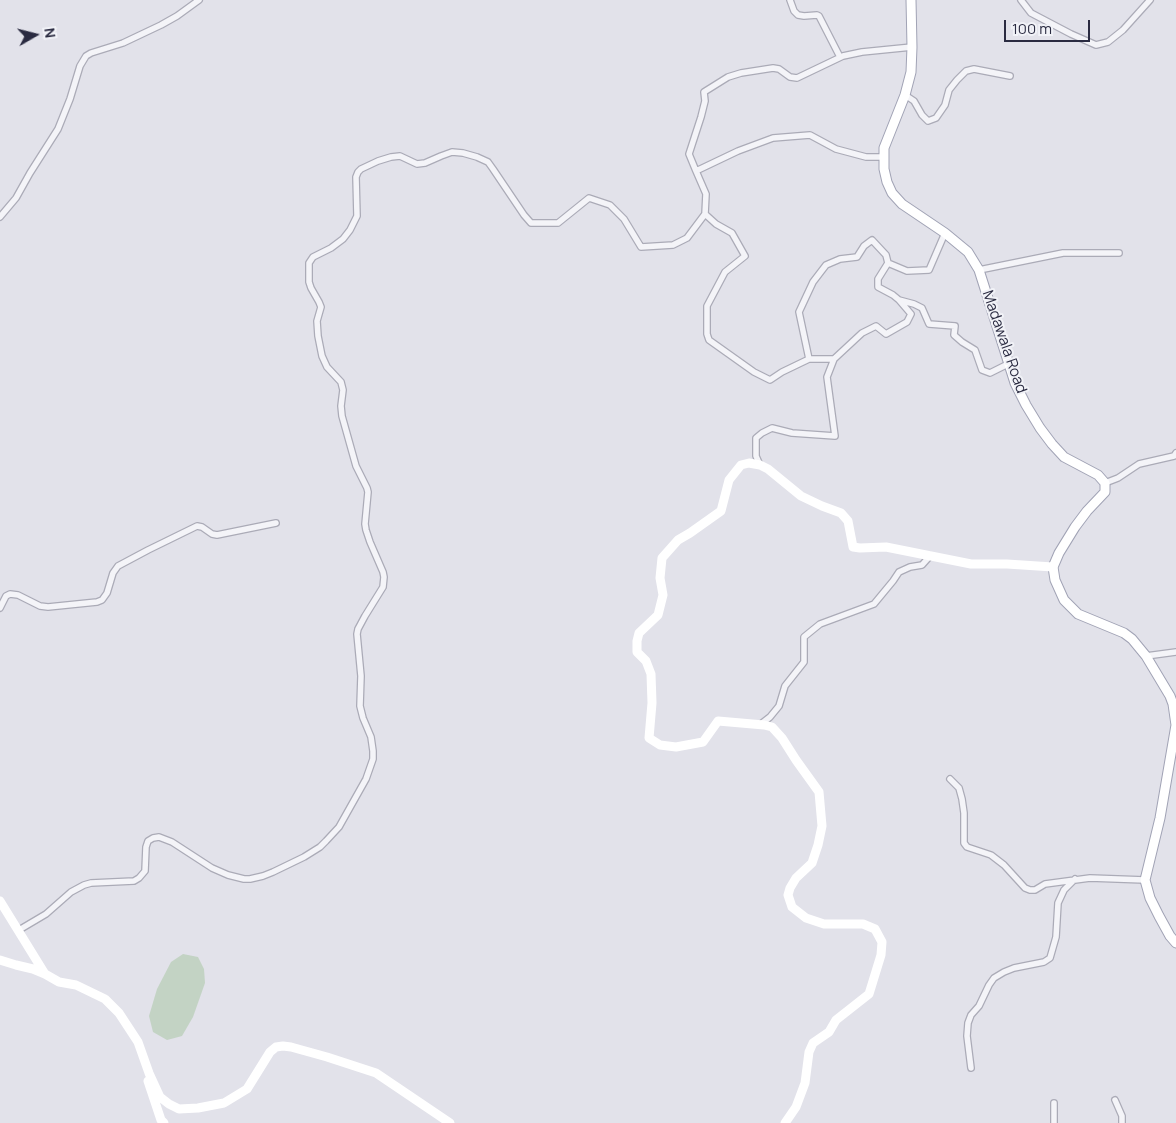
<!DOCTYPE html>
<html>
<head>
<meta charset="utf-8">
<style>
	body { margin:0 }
	#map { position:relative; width:1176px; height:1123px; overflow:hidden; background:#e2e2ea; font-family:Manrope,sans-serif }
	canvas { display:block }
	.north { position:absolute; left:10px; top:10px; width:50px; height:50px; -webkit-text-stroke:4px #f1f2f7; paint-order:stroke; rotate:82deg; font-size:14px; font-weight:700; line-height:20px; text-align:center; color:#2a2b41 }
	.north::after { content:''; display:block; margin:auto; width:18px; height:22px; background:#2a2b41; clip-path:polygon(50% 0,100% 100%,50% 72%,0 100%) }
	.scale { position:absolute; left:1004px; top:20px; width:86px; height:22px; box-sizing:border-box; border:2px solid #2a2b41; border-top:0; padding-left:6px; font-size:15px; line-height:18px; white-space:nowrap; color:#2a2b41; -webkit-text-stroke:4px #f1f2f7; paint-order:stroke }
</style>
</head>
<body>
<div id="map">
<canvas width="1176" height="1123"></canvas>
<div class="north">N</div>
<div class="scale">100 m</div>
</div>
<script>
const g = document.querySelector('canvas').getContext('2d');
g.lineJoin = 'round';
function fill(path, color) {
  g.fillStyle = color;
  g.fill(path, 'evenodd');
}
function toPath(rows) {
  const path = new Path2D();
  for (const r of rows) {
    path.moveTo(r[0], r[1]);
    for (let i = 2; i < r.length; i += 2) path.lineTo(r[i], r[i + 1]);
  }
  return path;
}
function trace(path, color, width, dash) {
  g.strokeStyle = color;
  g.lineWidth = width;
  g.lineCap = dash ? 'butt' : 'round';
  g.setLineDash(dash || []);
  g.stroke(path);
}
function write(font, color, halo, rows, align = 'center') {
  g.font = font + ' Manrope,sans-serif';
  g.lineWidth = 4;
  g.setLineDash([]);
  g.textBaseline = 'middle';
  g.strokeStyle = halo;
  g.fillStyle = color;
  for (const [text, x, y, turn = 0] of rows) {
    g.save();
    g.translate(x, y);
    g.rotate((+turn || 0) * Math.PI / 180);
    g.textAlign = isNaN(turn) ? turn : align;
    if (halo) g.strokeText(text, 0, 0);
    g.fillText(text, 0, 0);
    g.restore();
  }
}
fill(toPath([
	[183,954,198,957,204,969,205,983,193,1017,182,1036,167,1040,153,1032,149,1016,157,989,171,962]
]), '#c3d3c4');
const street = toPath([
	[790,0,794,11,798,15,804,16,817,15,819,16,840,57],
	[1021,0,1031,13,1071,34,1096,45,1108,42,1123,30,1150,0],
	[905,95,914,101,922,115,928,121,936,118,945,105,949,90,957,80,966,71,974,69,1010,76],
	[696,171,689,154,701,117,705,101,704,92,728,77,741,73,773,68,779,69,790,77,797,78,843,56,862,52,912,47],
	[705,214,716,224,732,233,745,256,725,272,707,306,707,334,709,340,754,372,770,380,782,372,809,359,799,312,813,282,826,265,840,259,857,257,864,246,872,240,886,255,888,263,878,279,878,287,893,295,899,300,914,304,922,308,929,324,955,326,954,335,962,342,975,350,982,370,990,373,1008,364],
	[0,217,16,198,30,173,58,129,70,99,80,66,86,56,91,53,123,43,161,25,177,16,199,0],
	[888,263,907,271,929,270,945,233],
	[979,270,1063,253,1119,253],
	[809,359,834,359,862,333,876,326,886,334,907,322,911,314,899,300],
	[760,465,756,456,756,438,762,433,772,428,792,433,835,436,827,377,834,359],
	[1105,483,1118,478,1139,464,1174,456,1176,453],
	[0,608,6,596,10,594,18,595,40,606,48,607,97,602,102,600,107,593,113,573,118,566,148,550,197,526,202,527,212,534,217,535,276,523],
	[1146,656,1176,652],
	[761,724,770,717,779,706,785,686,804,662,804,637,820,624,874,604,893,581,899,572,910,567,922,565,930,556],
	[950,779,959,788,962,799,964,813,964,843,967,847,991,855,1004,865,1025,888,1030,890,1035,890,1045,884,1090,878,1145,880],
	[19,930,46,914,71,892,84,885,91,883,134,881,139,878,145,871,146,847,148,841,153,838,159,837,172,842,212,868,228,875,244,879,250,879,263,876,273,872,304,857,320,847,326,841,339,827,366,779,373,759,373,751,371,737,363,718,360,706,361,676,357,634,358,629,365,616,383,587,384,577,383,572,370,542,366,530,365,524,368,492,367,488,356,466,342,416,341,406,343,390,341,382,327,367,322,356,318,336,317,321,321,307,319,302,311,288,309,282,309,263,313,257,331,248,343,239,350,230,357,216,356,177,358,172,361,169,378,161,391,157,400,156,417,164,425,163,441,156,452,152,463,153,477,157,488,162,493,169,524,215,531,223,558,223,589,198,610,205,624,219,641,247,673,245,687,238,705,214,706,194,696,171,738,151,773,138,810,135,836,149,866,157,884,157],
	[971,1068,967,1036,968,1023,971,1015,979,1006,989,985,994,978,1004,972,1014,968,1044,962,1050,958,1056,937,1058,903,1064,890,1075,879],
	[1115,1100,1122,1116,1122,1123],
	[1054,1103,1054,1123]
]);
const primary = toPath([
	[911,0,912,47,911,72,905,95,884,148,884,169,887,182,892,193,902,204,945,233,968,252,979,270,1015,383,1026,405,1040,428,1052,444,1064,457,1098,475,1105,483,1105,492,1087,511,1075,527,1059,553,1053,567,1055,580,1064,600,1078,614,1124,633,1132,639,1146,656,1170,696,1173,704,1176,725,1160,818,1145,880,1150,898,1159,916,1170,936,1176,943]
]);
trace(street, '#ababb7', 8);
trace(primary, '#a1a3b5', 11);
trace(street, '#f4f4f8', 5.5);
trace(toPath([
	[0,901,45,974,59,982,76,985,105,999,119,1013,138,1042,149,1073,160,1097,169,1104,179,1109,198,1108,224,1103,247,1089,270,1052,276,1047,283,1046,291,1047,327,1057,376,1073,450,1123],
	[0,960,16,965,33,969,45,974],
	[148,1081,161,1120,164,1123],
	[785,1123,796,1107,805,1083,809,1052,813,1043,829,1032,836,1020,869,994,881,955,882,942,875,929,863,924,824,924,806,918,792,907,788,895,790,888,796,878,812,863,818,845,822,826,819,792,796,760,782,738,772,727,764,725,718,721,703,742,676,747,660,745,649,738,652,703,651,674,646,661,637,652,637,641,639,633,658,615,663,595,660,578,662,558,678,540,690,533,721,511,729,480,741,465,749,463,760,465,768,469,801,496,822,506,841,513,848,521,853,547,860,548,886,547,971,564,1007,564,1053,567]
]), '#fff', 9);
trace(primary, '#fff', 9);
write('15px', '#2a2b41', '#f1f2f7', [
	["Madawala Road",1004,342,71]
]);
</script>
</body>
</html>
